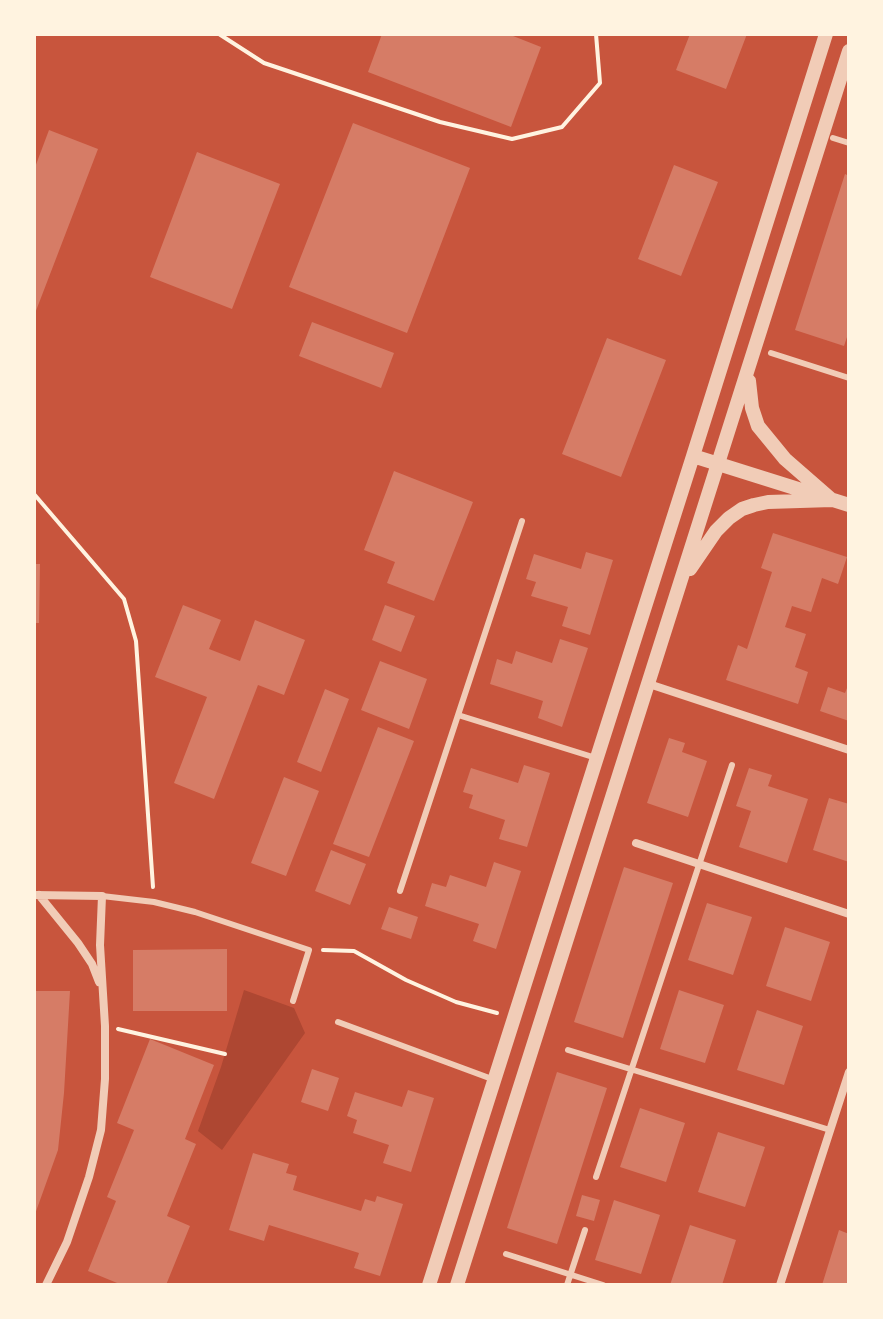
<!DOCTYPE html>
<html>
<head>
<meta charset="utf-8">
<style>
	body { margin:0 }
	#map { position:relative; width:883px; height:1319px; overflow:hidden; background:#c8553d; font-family:"Space Grotesk",sans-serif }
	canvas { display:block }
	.frame { position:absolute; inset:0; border:36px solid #fff3e0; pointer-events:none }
</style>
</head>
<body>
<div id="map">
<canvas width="883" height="1319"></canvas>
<div class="frame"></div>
</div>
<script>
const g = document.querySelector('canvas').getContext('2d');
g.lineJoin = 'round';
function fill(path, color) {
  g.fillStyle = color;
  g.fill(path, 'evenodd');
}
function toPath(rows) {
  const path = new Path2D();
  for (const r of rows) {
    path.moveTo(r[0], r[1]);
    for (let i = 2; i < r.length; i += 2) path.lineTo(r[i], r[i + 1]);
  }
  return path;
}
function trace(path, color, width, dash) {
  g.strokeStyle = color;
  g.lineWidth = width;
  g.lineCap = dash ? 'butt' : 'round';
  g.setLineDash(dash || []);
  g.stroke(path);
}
fill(toPath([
	[244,990,294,1008,305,1033,222,1150,198,1131,221,1067]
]), '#ae4732');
fill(toPath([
	[382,34,508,34,541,47,511,127,368,72],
	[690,34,747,34,726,89,676,70],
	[353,123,470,168,407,333,289,287],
	[49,130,98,149,34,316,34,170],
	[197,152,280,184,232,309,150,277],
	[674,165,718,182,681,276,638,259],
	[845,174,849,176,849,331,844,346,795,330],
	[312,322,394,353,381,388,299,356],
	[607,338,666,360,621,477,562,454],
	[394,471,473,502,434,601,387,583,395,562,364,550],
	[773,533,847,557,838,584,822,578,811,612,792,606,785,627,806,634,795,667,808,672,798,704,726,680,738,645,747,649,772,572,761,568],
	[586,552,613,560,590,635,562,626,568,607,531,596,536,582,526,579,534,554,581,569],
	[34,564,40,564,39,623,34,623],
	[183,605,221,620,209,649,240,661,255,620,305,640,284,695,258,685,214,799,174,783,207,697,155,677],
	[385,605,415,616,401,652,372,640],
	[560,639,588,648,562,727,538,718,543,701,490,684,497,659,512,664,516,651,552,663],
	[380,661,427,679,409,729,361,710],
	[849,683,849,721,820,711,828,687,845,693],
	[325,689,349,699,321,772,297,762],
	[378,727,414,741,369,857,333,844],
	[669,738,685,743,682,752,707,761,688,817,647,803],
	[524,765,550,773,527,847,499,839,505,820,469,808,473,795,463,792,471,768,518,783],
	[749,768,772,775,768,786,808,799,787,863,739,847,751,811,736,806],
	[284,777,319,791,286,876,251,863],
	[829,798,849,804,849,862,813,850],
	[331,850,366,864,350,905,315,891],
	[494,862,521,871,496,949,473,941,479,924,425,906,432,883,446,887,450,875,486,887],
	[624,867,673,883,623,1038,574,1022],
	[707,903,752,917,733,975,688,960],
	[389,907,418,917,411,939,381,929],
	[785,927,830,942,811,1001,766,986],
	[227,949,227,1011,133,1011,133,950],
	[679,990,724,1005,705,1063,660,1049],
	[34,991,70,991,64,1093,58,1150,34,1217],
	[757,1010,803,1026,784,1085,737,1070],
	[150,1039,214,1065,185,1139,196,1144,167,1216,190,1226,166,1285,122,1285,88,1271,116,1201,107,1197,134,1130,117,1123],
	[312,1069,339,1078,328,1111,301,1102],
	[557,1072,607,1088,557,1244,507,1228],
	[408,1090,434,1098,411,1172,383,1163,389,1145,353,1133,357,1120,347,1116,355,1092,402,1107],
	[640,1108,685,1123,666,1182,620,1167],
	[718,1132,765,1147,745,1207,698,1192],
	[253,1153,289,1164,286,1173,297,1176,293,1190,361,1211,365,1199,375,1202,377,1196,403,1204,380,1276,354,1268,359,1253,269,1225,264,1241,229,1230],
	[582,1195,600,1200,594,1221,576,1216],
	[614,1200,660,1215,641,1274,595,1260],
	[690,1225,736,1240,722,1285,670,1285],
	[839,1230,849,1234,849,1285,822,1285]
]), '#d67c66');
trace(toPath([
	[219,34,264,63,440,122,512,139,562,127,600,83,596,34],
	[34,494,124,599,136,641,153,887],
	[323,950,354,951,406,980,456,1002,497,1013],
	[118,1029,225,1054]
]), '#fff3e0', 4);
trace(toPath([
	[833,138,849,143],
	[771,353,849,378],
	[458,715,596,758],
	[400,891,522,521],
	[102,896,154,902,195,912,309,950,293,1001],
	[338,1022,492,1079],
	[568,1050,830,1130],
	[596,1177,732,765],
	[506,1254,603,1285],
	[567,1285,585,1230]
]), '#f1ccb7', 6);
trace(toPath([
	[649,684,849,750],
	[636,843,849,914],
	[34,895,102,896,100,945,105,1026,105,1079,101,1130,89,1177,67,1242,46,1285],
	[39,895,78,943,92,964,99,982],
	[780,1285,849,1072]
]), '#f1ccb7', 8);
trace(toPath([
	[749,381,752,408,758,426,785,459,832,500],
	[693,456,849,505],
	[690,569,716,531,729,518,742,509,754,505,768,502,832,500],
	[429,1285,693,456,826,34],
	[457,1285,849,51]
]), '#f1ccb7', 14);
</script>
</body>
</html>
